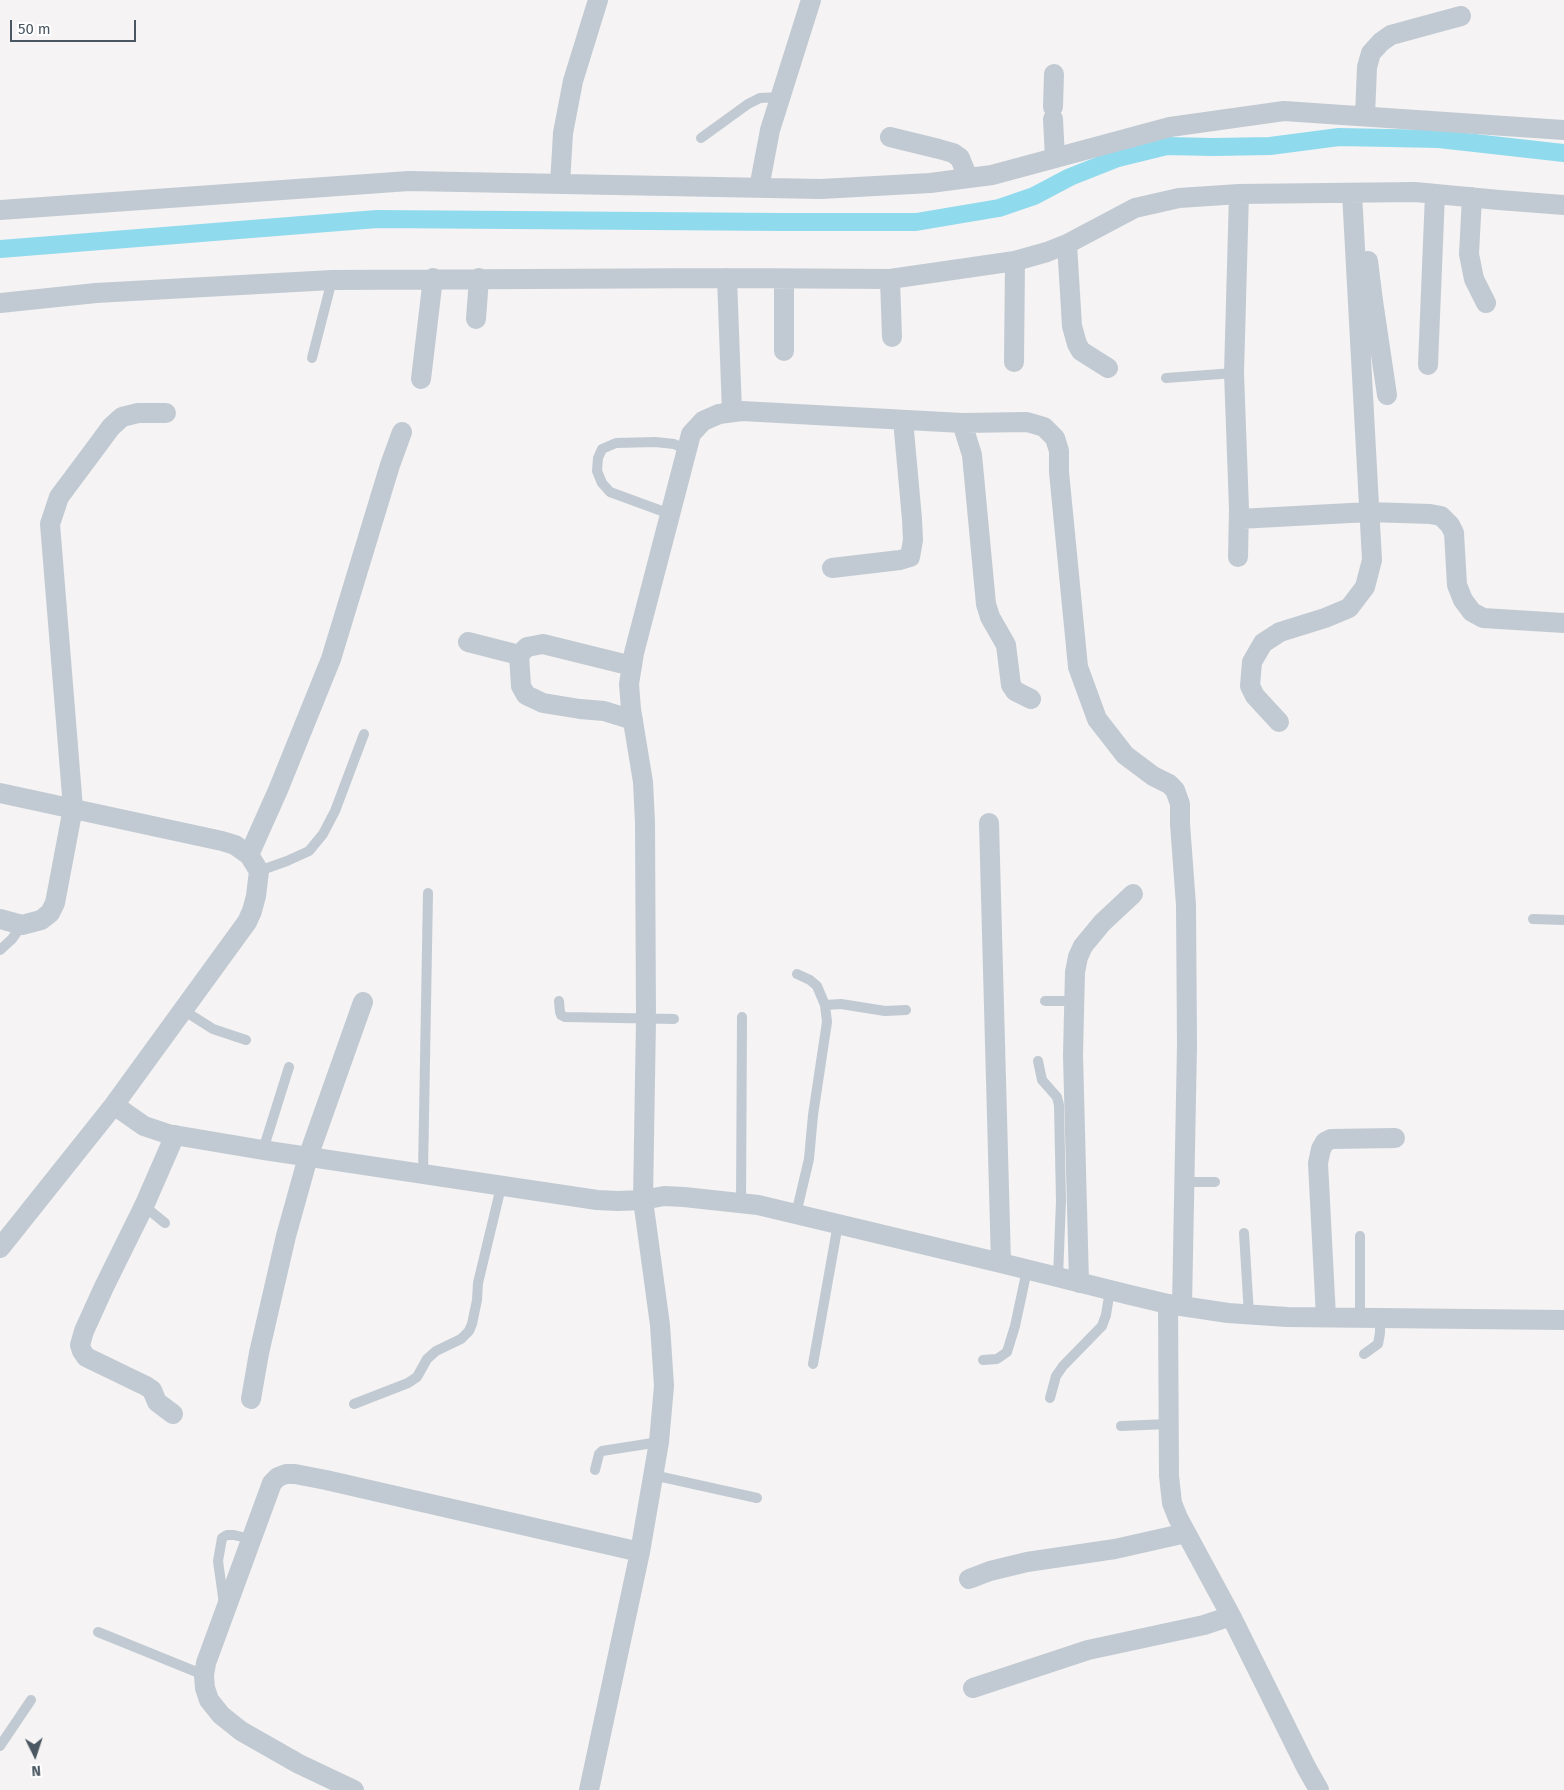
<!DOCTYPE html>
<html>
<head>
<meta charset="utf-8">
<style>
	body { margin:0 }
	#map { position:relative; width:1564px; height:1790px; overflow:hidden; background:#f5f3f3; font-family:"Fira Sans",sans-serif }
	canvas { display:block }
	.north { position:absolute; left:10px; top:1730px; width:50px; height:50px; -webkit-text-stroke:4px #fff; paint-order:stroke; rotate:176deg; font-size:14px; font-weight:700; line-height:20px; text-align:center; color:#4a5661 }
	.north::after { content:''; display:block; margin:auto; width:18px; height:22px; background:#4a5661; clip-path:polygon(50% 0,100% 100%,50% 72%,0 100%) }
	.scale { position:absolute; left:10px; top:20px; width:126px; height:22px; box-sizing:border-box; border:2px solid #4a5661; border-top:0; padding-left:6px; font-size:15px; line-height:18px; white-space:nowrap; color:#4a5661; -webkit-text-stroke:4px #fff; paint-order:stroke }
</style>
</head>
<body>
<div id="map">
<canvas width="1564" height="1790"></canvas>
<div class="north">N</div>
<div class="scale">50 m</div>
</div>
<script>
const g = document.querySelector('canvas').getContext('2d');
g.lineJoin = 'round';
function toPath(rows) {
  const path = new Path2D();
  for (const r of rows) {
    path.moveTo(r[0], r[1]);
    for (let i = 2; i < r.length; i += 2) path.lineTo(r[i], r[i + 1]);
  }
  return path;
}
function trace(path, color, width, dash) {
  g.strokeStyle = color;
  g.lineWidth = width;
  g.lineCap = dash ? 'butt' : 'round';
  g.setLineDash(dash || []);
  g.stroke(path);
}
trace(toPath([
	[0,249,377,219,783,222,916,222,999,208,1034,196,1070,177,1118,158,1167,146,1213,147,1270,146,1339,137,1439,139,1564,153]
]), '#90daee', 18);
trace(toPath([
	[701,138,748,104,760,98,780,97],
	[312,358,332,280],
	[1166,378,1234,373],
	[670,514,610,492,602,483,597,471,598,458,602,449,616,443,655,442,674,444,687,450],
	[259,871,287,861,309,851,323,834,335,811,364,734],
	[1533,919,1564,920],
	[0,950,12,939,22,925],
	[559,1001,560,1012,561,1015,565,1017,674,1019],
	[1045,1001,1074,1001],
	[825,1005,841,1004,885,1011,906,1010],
	[183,1010,213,1029,246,1040],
	[1038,1061,1042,1080,1057,1097,1059,1105,1061,1201,1058,1277],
	[263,1150,289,1067],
	[423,1173,428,893],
	[1184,1182,1215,1182],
	[741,1203,742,1017],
	[144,1206,165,1223],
	[796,1214,809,1159,813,1115,827,1022,825,1005,817,986,810,980,797,974],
	[1244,1233,1249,1315],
	[1360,1317,1360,1236],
	[1364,1354,1378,1344,1380,1333,1380,1318],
	[983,1360,997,1359,1007,1352,1015,1326,1027,1270],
	[813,1364,838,1224],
	[1050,1398,1056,1376,1063,1366,1102,1326,1106,1315,1110,1290],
	[354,1404,408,1383,417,1377,427,1359,436,1351,461,1339,469,1331,472,1324,477,1300,478,1283,501,1187],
	[1121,1426,1168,1424],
	[595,1470,599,1454,602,1451,659,1442],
	[653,1475,757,1498],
	[224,1604,218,1561,222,1538,227,1535,234,1535,250,1539],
	[98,1632,204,1675],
	[0,1746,31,1700]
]), '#c1cad2', 10);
trace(toPath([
	[1053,107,1054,74],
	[1365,116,1367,67,1371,53,1381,42,1391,35,1461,16],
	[1053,119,1055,158],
	[890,137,939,149,953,153,960,158,968,178],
	[560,184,563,133,573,81,598,0],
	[759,188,770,130,811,0],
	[1472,197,1469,254,1474,279,1486,303],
	[0,210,409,181,821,189,930,183,992,175,1170,127,1284,111,1564,130],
	[1067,244,1072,326,1077,344,1081,351,1108,368],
	[1368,261,1373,301,1387,395],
	[727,278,732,412],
	[890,279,892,337],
	[0,303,96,293,332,280,727,278,890,279,1015,261,1047,252,1067,244,1135,208,1179,198,1239,194,1415,192,1499,200,1564,205],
	[476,319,479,278],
	[784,351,784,279],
	[1014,362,1015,261],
	[1428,365,1435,194],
	[421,379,433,278],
	[962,423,972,455,986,604,990,617,1006,645,1011,685,1015,691,1031,699],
	[1239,519,1369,512,1430,514,1441,516,1450,525,1454,533,1457,585,1463,600,1472,612,1483,618,1564,623],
	[1238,557,1239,509,1234,373,1239,194],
	[832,568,900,560,910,557,913,540,912,519,903,420],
	[468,642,519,655,521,686,526,695,543,703,580,709,604,711,633,720],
	[519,655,527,647,543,644,632,666],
	[1279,722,1255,696,1250,686,1252,662,1263,643,1280,632,1325,618,1349,608,1365,587,1372,560,1352,193],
	[0,793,222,841,235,845,249,855,259,871,256,896,252,911,247,922,114,1105,0,1248],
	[989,823,1001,1263],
	[249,855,278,790,331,659,390,465,402,432],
	[0,919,22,925,41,920,50,913,55,903,73,808,50,524,59,497,97,446,111,427,122,417,138,413,166,413],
	[114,1105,144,1126,168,1134,263,1150,597,1200,618,1201,643,1200,664,1196,684,1197,758,1205,1001,1263,1130,1295,1168,1304,1228,1313,1287,1317,1564,1320],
	[1079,1283,1073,1055,1075,972,1078,957,1083,946,1102,923,1133,894],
	[1168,1304,1169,1476,1172,1503,1178,1518,1231,1616,1306,1767,1319,1790],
	[1326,1317,1318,1163,1321,1149,1325,1142,1331,1139,1395,1138],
	[251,1399,259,1353,286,1236,308,1157,363,1002],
	[173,1414,157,1402,152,1390,146,1386,86,1357,82,1351,80,1345,84,1331,104,1287,144,1206,175,1135],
	[969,1579,990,1571,1027,1562,1115,1549,1186,1533],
	[973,1688,1088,1650,1204,1625,1231,1616],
	[354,1790,299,1764,241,1731,221,1715,209,1700,205,1688,204,1675,206,1663,272,1483,278,1477,286,1474,295,1474,326,1480,640,1552],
	[589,1790,640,1552,659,1442,664,1386,660,1325,643,1200,646,1019,645,822,643,782,631,709,629,684,634,653,691,434,703,421,719,414,742,411,962,423,1027,422,1044,427,1055,438,1059,451,1059,472,1078,667,1097,719,1125,755,1153,776,1169,784,1175,790,1180,804,1180,824,1186,905,1187,1045,1182,1306]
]), '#c1cad2', 20);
</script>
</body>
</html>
